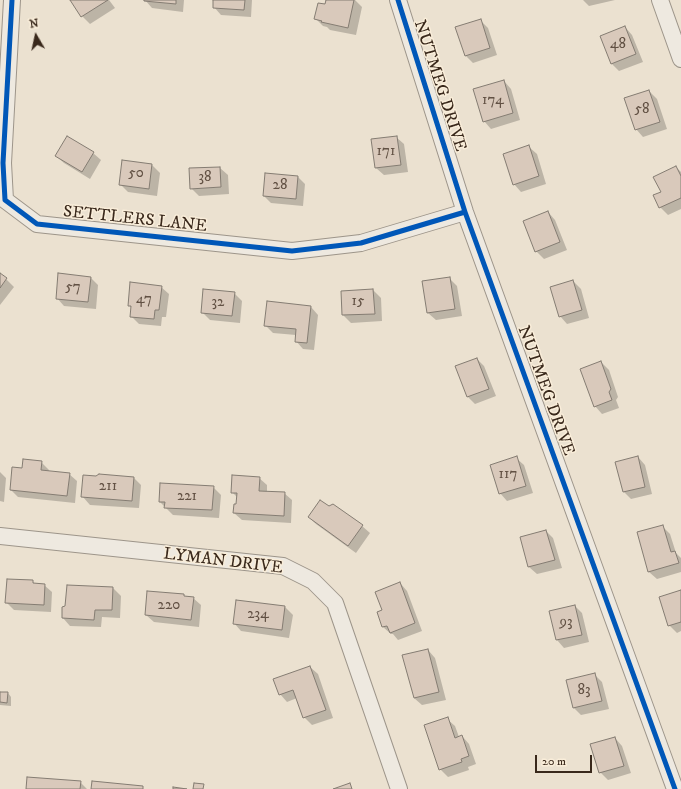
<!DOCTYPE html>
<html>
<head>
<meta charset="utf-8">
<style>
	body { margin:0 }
	#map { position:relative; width:681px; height:789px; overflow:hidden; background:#ebe1d0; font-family:"IM FELL DW Pica",serif }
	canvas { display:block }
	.north { position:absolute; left:16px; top:16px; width:40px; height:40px; -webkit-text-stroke:3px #f9edd9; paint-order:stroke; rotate:351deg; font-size:11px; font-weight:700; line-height:16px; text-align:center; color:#39281b }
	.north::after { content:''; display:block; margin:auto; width:14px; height:18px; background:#39281b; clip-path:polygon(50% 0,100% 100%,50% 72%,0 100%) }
	.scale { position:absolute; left:535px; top:755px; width:57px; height:18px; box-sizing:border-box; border:2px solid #39281b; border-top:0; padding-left:5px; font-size:12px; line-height:14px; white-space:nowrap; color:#39281b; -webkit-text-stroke:3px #f9edd9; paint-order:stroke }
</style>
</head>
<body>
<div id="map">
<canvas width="681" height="789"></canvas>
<div class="north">N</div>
<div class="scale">20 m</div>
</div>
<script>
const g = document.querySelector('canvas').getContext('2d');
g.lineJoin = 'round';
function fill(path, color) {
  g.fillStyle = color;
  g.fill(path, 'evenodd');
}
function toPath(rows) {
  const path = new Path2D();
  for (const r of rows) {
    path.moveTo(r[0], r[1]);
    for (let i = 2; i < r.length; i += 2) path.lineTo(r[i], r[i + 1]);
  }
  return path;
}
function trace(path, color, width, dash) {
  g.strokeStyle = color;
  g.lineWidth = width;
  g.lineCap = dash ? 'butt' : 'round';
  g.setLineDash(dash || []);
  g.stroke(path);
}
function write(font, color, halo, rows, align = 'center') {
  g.font = font + ' "IM FELL DW Pica",serif';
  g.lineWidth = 3;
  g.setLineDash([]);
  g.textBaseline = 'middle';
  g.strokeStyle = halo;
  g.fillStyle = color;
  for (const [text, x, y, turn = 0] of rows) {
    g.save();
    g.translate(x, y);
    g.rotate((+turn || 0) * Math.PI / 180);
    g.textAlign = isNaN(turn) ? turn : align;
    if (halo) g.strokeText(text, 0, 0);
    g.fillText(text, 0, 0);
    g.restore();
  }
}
fill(toPath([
	[72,0,109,0,115,8,90,24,82,16],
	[145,0,184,0,183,12,152,8],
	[214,0,252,0,251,17,221,15,214,7],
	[327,0,355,0,362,7,356,35,330,30,327,27,323,26,315,18,326,5],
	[583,0,615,0,589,6],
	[480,20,488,28,497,55,473,63,466,56],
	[625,27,632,35,643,62,619,71,612,64],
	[504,81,511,89,520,120,491,129,484,121],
	[649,91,657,99,667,129,643,137,636,129],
	[396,137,404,144,408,172,384,175,376,168],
	[529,147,537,154,546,184,521,192,514,184],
	[93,153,101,160,90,179,64,163,56,156],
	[123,161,152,165,160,173,157,196,128,192,120,184],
	[676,167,681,172,681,209,668,215,660,207,662,192],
	[220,168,228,175,229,194,199,196,191,188],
	[298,177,305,184,303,206,271,203,264,196],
	[548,212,555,220,567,250,544,259,536,251],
	[0,273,14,287,0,305],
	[91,278,98,285,96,309,64,306,57,298],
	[449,278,457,286,462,316,436,320,428,313],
	[573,281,581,289,589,318,567,324,560,316],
	[161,287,169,294,166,317,162,317,161,326,139,324,131,316,132,309,129,305],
	[373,290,381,298,382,321,351,323,343,315,342,292],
	[234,293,242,301,240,323,210,320,202,312],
	[311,307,318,315,314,350,303,349,296,341,296,335,273,333,265,325],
	[477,359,484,366,496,396,475,404,468,397],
	[601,362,609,370,618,397,616,400,619,408,602,414,595,406],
	[638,457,645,465,652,494,631,499,623,491],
	[516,458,524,465,533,493,507,501,500,493],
	[41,462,49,470,49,472,69,474,77,481,75,503,18,497,11,490,23,469],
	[0,472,6,478,4,502,0,501],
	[97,477,134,478,141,485,139,508,90,505,83,497],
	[259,478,267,485,267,492,284,493,292,500,291,523,242,520,234,513,237,506,238,498,232,492],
	[213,487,221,495,219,518,173,515,160,502],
	[329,507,362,526,370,533,356,553,316,524,309,517],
	[662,526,670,534,676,553,681,558,681,572,657,579,649,572],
	[546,531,553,538,562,568,537,574,529,567,521,538],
	[32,581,35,584,44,585,52,592,51,612,14,610,6,602],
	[400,583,407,591,422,631,398,640,393,634,391,634,383,627,378,613,383,610],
	[68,586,113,588,121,596,120,618,102,617,101,627,70,626,63,618,63,608,66,606],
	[681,591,681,631,677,633,669,625],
	[183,595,185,597,193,598,201,605,199,627,154,622,146,615],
	[237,601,285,607,293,615,289,638,241,631,234,623],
	[575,606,582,613,589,642,564,648,557,640,550,611],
	[428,650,435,658,446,700,422,705,414,698],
	[310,667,318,674,333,718,312,725,304,717,297,698,287,702,280,694],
	[595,675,602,682,609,709,581,715,574,708],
	[0,693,8,693,11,697,11,706,0,705],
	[447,719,455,726,459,737,462,736,469,744,476,764,468,767,469,770,448,777,440,769],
	[615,738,622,746,631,773,608,780,600,772],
	[80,782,87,789,27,789]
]), '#0003');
const building = toPath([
	[70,0,108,0,81,17,70,0],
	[144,0,176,0,176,4,144,1,144,0],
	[213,0,245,0,244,10,213,8,213,0],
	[326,0,354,0,348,28,321,22,322,21,314,19,318,3,325,4,326,0],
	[481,19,490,48,465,56,455,27,481,19],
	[625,26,636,54,611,64,600,36,625,26],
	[504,80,513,113,483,122,473,89,504,80],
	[649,90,660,122,635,130,624,98,649,90],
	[67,136,94,152,82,172,55,156,67,136],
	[397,136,401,165,375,168,371,139,397,136],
	[529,145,539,176,513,185,503,154,529,145],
	[122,160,152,164,149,189,119,185,122,160],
	[676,166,681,176,681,198,659,208,653,195,661,192,653,177,676,166],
	[220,167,221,187,190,189,189,168,220,167],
	[265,173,298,176,296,199,263,196,265,173],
	[548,211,560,242,535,252,523,221,548,211],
	[0,273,7,278,0,288,0,273],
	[58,273,91,277,88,302,56,299,58,273],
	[450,277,455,309,427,313,422,281,450,277],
	[573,280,582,310,559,317,550,287,573,280],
	[130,282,162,286,159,310,155,310,154,319,130,317,131,306,128,306,130,282],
	[203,289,235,292,232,316,201,313,203,289],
	[373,289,375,314,342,315,341,291,373,289],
	[267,301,311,306,307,343,295,342,296,329,264,326,267,301],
	[477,358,489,389,467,397,455,366,477,358],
	[601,361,611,389,609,392,612,400,594,407,580,369,601,361],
	[517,456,526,486,499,494,490,465,517,456],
	[638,456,645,487,623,492,615,462,638,456],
	[23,459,42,461,41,470,70,473,67,496,10,490,12,467,22,468,23,459],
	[99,474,134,477,132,501,81,497,83,475,96,476,99,474],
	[232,475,260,477,259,491,285,492,284,516,233,513,234,504,236,504,237,493,231,493,232,475],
	[160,483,214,486,212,510,164,508,165,502,159,502,160,483],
	[320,500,329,506,333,504,363,525,348,546,308,517,320,500],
	[663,525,671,552,675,551,679,563,648,572,637,532,663,525],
	[546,530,555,560,528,567,520,537,546,530],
	[7,579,33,580,33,583,45,584,44,605,5,603,7,579],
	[400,582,415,623,390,633,387,626,382,627,377,612,382,610,375,592,400,582],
	[67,585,113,587,112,610,95,610,94,620,62,618,62,607,65,606,67,585],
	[681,590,681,622,668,626,659,597,681,590],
	[147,591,184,594,184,596,194,597,191,620,145,615,147,591],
	[236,600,285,606,282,630,233,624,236,600],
	[575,605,582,635,556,640,549,611,575,605],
	[428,649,439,692,414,698,402,655,428,649],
	[310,666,326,710,303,718,293,690,279,695,273,679,310,666],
	[595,673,602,701,573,708,566,680,595,673],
	[0,692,8,692,7,703,0,702,0,692],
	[448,717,455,738,462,735,469,756,461,759,462,762,439,770,424,725,448,717],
	[615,737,624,766,599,773,590,744,615,737],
	[27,777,81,781,80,789,26,789,27,777],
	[92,781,143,786,143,789,91,789,92,781],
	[194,783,204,784,203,789,193,789,194,783],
	[350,783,352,789,333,789,350,783],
	[173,787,187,789,173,789,173,787]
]);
fill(building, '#d9c9bb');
trace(building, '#847c72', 1);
const street = toPath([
	[12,0,3,163,5,200,37,224,292,251,361,243,465,212],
	[398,0,465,212,675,789],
	[660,0,681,59],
	[0,536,283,566,313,581,335,603,399,789]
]);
trace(street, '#9d958a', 18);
trace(street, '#eee9e0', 16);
trace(toPath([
	[12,0,3,163,5,200,37,224,292,251,361,243,465,212],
	[398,0,465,212,675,789]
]), '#0057b8', 5);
write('15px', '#625144', null, [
	["48",618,45],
	["174",493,101],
	["58",642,110],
	["171",386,152],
	["50",136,174],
	["38",205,178],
	["28",280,186],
	["57",73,288],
	["47",144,300],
	["15",358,302],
	["32",218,303],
	["117",508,475],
	["211",108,487],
	["221",187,497],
	["220",169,606],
	["234",258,615],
	["93",566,623],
	["83",584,691]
]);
write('17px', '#39281b', '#f9edd9', [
	["NUTMEG DRIVE",439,86,72],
	["SETTLERS LANE",135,220,6],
	["NUTMEG DRIVE",545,391,70],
	["LYMAN DRIVE",223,562,7]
]);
</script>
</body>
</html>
